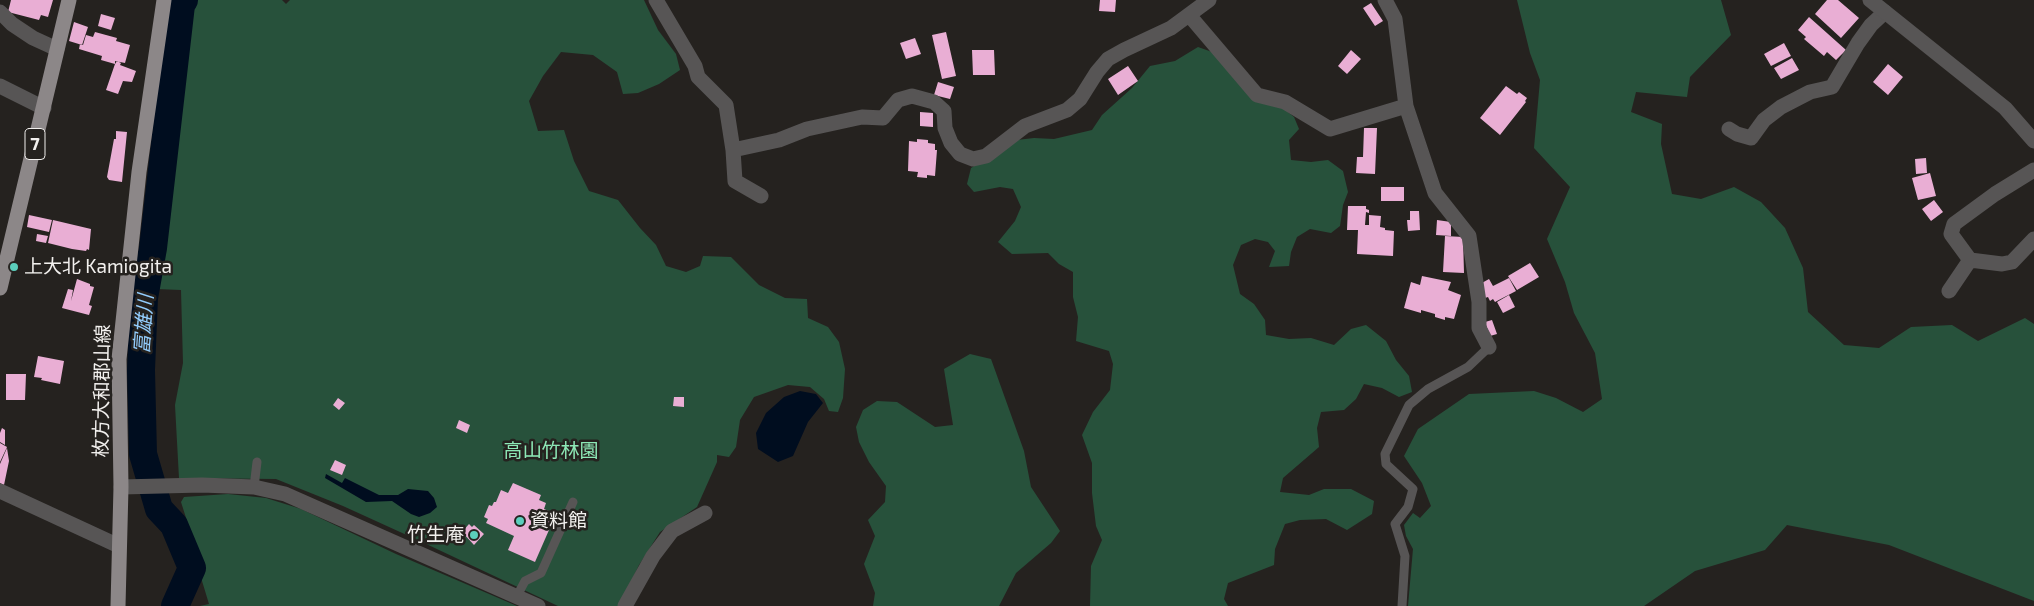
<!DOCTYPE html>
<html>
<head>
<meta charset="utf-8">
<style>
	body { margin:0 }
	canvas { display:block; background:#25221f }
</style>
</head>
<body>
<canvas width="2034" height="606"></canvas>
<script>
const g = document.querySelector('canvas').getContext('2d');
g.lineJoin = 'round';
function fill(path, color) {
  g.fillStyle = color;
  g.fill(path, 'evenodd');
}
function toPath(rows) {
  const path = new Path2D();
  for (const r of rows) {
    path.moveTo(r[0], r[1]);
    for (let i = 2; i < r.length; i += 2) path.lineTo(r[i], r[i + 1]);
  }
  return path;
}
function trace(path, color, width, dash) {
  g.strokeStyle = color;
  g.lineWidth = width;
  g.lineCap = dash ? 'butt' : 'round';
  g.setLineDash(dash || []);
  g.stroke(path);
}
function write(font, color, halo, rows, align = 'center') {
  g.font = font + ' "Exo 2","Noto Sans JP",sans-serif';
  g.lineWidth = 5;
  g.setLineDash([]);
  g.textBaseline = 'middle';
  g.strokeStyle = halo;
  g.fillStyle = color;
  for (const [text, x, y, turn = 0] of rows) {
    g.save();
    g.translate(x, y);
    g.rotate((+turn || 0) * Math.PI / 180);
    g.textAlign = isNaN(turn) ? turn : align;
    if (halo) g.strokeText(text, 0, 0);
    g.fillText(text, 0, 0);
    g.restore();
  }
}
fill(toPath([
	[197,0,282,0,286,4,290,0,644,0,658,30,676,54,680,70,659,84,638,93,623,94,617,72,593,55,561,52,543,76,529,101,538,131,564,130,574,161,589,191,618,200,640,228,656,245,666,266,686,272,700,266,703,256,731,257,759,285,785,298,807,299,808,318,828,327,839,342,845,369,843,398,838,412,829,411,824,399,810,387,788,385,754,397,740,420,736,447,729,457,717,455,717,462,697,507,660,532,639,565,619,606,558,606,422,542,343,506,276,479,179,478,175,405,183,363,181,290,157,289,168,212,175,147,176,106,180,81,181,46,187,24,188,9,195,6],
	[1517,0,1721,0,1731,35,1690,77,1687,97,1636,92,1631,112,1662,124,1661,144,1672,194,1701,199,1734,187,1761,202,1785,228,1803,268,1808,312,1844,345,1879,348,1911,327,1952,325,1978,341,2025,318,2034,324,2034,601,1889,545,1787,525,1765,550,1695,571,1644,606,1408,606,1413,549,1406,536,1404,525,1413,513,1420,518,1431,506,1422,483,1404,456,1418,429,1469,394,1534,391,1556,398,1583,412,1602,399,1595,353,1574,313,1565,282,1547,239,1570,187,1534,148,1540,80,1530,53],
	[1198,47,1215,53,1294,117,1299,129,1289,140,1291,160,1311,162,1328,160,1343,171,1348,192,1343,205,1340,226,1331,233,1310,229,1297,237,1291,252,1289,266,1269,267,1275,251,1268,242,1255,239,1241,245,1233,265,1240,294,1254,304,1265,320,1266,335,1289,339,1311,338,1334,345,1351,329,1366,325,1386,341,1396,360,1409,376,1412,392,1399,397,1382,388,1364,384,1356,399,1344,410,1321,412,1317,428,1319,447,1283,478,1280,492,1309,495,1324,489,1351,489,1374,501,1372,514,1347,530,1326,519,1300,520,1285,524,1275,549,1274,565,1228,583,1224,599,1228,606,1090,606,1091,566,1102,540,1096,526,1092,493,1092,463,1082,435,1093,412,1110,390,1113,364,1109,351,1076,341,1078,317,1073,297,1073,272,1059,264,1048,253,1012,254,998,242,1015,221,1021,207,1013,189,1000,187,974,192,967,184,971,168,1017,140,1034,138,1054,139,1092,130,1102,115,1132,88,1150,66,1175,61],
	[970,354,991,359,1024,451,1031,487,1060,531,1051,543,1016,573,999,606,873,606,875,593,864,564,875,536,868,520,885,502,886,486,869,462,859,442,856,427,863,410,877,401,897,402,935,427,953,425,944,369],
	[228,494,266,498,301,509,396,554,517,606,200,606,209,604,199,571,187,542,188,524,181,502,184,497]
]), '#27513b');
fill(toPath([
	[800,391,816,394,823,403,808,422,793,456,778,462,758,449,756,433,766,413,784,397],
	[326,474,342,483,345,478,379,495,398,495,408,489,428,491,434,498,437,507,430,513,419,517,411,514,392,501,366,502,325,478]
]), '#000d1f');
trace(toPath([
	[175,606,192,568,174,525,159,509,143,454,141,370,144,298,153,248,181,5,184,0]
]), '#000d1f', 28);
fill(toPath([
	[11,0,53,0,48,17,41,15,39,20,8,12],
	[1100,0,1116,0,1115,12,1099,11],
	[1827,0,1838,0,1859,18,1841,38,1815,14],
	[1371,3,1383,21,1375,26,1363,8],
	[101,14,115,18,111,30,98,26],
	[1809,17,1846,50,1836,60,1827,52,1824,56,1804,39,1806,37,1798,30],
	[74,22,88,27,82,45,69,41],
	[95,32,117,38,116,41,130,45,125,63,115,61,115,64,117,61,121,63,120,65,136,71,132,82,123,81,118,94,106,90,115,64,101,60,102,56,79,49,80,44,83,45,86,35,93,37],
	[946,32,956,76,942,79,932,35],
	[915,38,921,54,906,59,900,43],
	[1784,43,1791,56,1771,66,1764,54],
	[972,50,994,50,995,75,973,75],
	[1351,50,1361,59,1347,74,1338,66],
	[1792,58,1799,70,1781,79,1774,68],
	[1888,64,1903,77,1888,95,1873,82],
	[1128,66,1138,81,1118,95,1108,79],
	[938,82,954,87,950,99,934,95],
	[1506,86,1517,94,1519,92,1527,98,1525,101,1526,102,1500,135,1480,118],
	[920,112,933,113,933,127,920,126],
	[1364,128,1377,128,1375,174,1356,173,1357,157,1363,157],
	[116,131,127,132,122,182,109,180,107,177,114,139,116,139],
	[917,139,928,140,928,143,935,144,935,150,937,150,935,176,927,175,927,178,917,177,918,172,908,171,909,141,917,142],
	[1926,158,1927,173,1916,174,1915,159],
	[1930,173,1936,196,1918,200,1912,178],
	[1381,187,1404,187,1404,201,1381,201],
	[1934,200,1943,212,1931,221,1922,209],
	[1348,206,1366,206,1366,209,1369,210,1369,213,1366,212,1365,225,1369,225,1369,215,1381,216,1380,227,1385,228,1385,230,1394,231,1393,256,1357,254,1358,230,1347,230],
	[1410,211,1419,211,1420,230,1408,231,1407,220,1410,220],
	[29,215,52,220,49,232,27,227],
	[53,220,91,229,89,250,87,249,86,251,72,249,48,243],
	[1437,220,1451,222,1451,236,1436,235],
	[37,234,48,236,46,243,36,241],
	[1445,236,1463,237,1464,273,1443,272],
	[1530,263,1539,277,1517,290,1508,276],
	[1422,276,1451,282,1448,290,1461,295,1454,319,1445,317,1445,320,1435,317,1435,314,1421,310,1421,313,1404,308,1411,282,1420,285],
	[1509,278,1516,291,1495,302,1493,299,1490,301,1488,297,1485,298,1480,284,1489,279,1493,286],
	[77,279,90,284,90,286,94,287,89,305,92,306,89,315,62,308,68,289,73,290,71,301],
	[1509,295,1515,307,1503,313,1497,302],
	[1492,320,1497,334,1490,336,1485,322],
	[38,356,64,361,60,384,41,380,42,378,34,377],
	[6,374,26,374,25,400,6,400],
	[674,397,684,397,684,407,673,406],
	[338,398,345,403,339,410,333,405],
	[459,420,470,425,467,433,456,428],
	[2,428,5,430,5,445,0,442,0,433],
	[0,443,7,447,0,462],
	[7,448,9,461,4,485,0,483,0,464],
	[335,460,346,465,342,475,330,470],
	[513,483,541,495,539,500,546,503,544,509,556,514,535,562,508,550,514,536,486,523,488,519,484,517,489,505,492,506,494,502,496,502,501,490,508,493],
	[469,524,472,527,474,525,484,534,474,545,462,532]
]), '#e9aed4');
trace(toPath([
	[254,487,257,462],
	[517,596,525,581,541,573,573,502],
	[1402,606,1405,556,1395,524,1408,507,1413,489,1386,464,1385,454,1409,405,1428,389,1468,367,1489,347]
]), '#575555', 9);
trace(toPath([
	[656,0,695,66,698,77,726,105,733,150,735,181,761,196],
	[1385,0,1395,19,1406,106,1435,193,1469,236,1479,302,1479,328,1489,347],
	[0,12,12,24,33,38,57,49],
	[1189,15,1257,95,1285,102,1330,129,1406,106],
	[0,86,44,108],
	[1729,129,1737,134,1751,138,1764,120,1781,107,1810,92,1832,87,1858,43,1871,25,1885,12],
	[733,150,779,140,807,129,862,117,883,118,898,100,912,96,934,102,944,111,945,128,951,143,960,154,973,159,986,156,1025,126,1067,110,1080,99,1097,72,1108,59,1124,50,1171,28,1209,0],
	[1970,260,2002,264,2012,262,2034,239],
	[1949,291,1970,260,1951,234,1954,224,1995,194,2034,170],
	[121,487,202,485,254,487,285,494,538,606],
	[0,491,119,546],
	[625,606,653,556,672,531,705,513]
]), '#575555', 15);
trace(toPath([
	[1870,0,2005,108,2034,141]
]), '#575555', 15);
trace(toPath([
	[0,288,69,0],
	[118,606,121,487,119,359,139,172,164,0]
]), '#8c8788', 15);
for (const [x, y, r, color] of [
	[14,267,5,"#5bcebc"],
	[520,521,5,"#5bcebc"],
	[474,535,5,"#5bcebc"]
]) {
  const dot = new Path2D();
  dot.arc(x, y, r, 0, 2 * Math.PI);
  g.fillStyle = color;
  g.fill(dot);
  trace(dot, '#25221f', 2);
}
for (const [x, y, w] of [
	[35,144,20]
]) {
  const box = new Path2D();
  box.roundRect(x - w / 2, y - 15.5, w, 31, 4);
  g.fillStyle = '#25221f';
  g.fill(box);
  trace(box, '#f2f0ee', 1);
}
write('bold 18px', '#f2f0ee', null, [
	["7",35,144]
]);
write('19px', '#f2f0ee', '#25221f', [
	["上大北 Kamiogita",24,267],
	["資料館",530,521],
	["竹生庵",464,535,"right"]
], 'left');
write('19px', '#f2f0ee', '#25221f', [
	["枚方大和郡山線",102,391,-89]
]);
write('19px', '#8de8b6', '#25221f', [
	["高山竹林園",551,451]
]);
write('italic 20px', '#93cdfd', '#25221f', [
	["富雄川",144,324,-86]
]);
</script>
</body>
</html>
